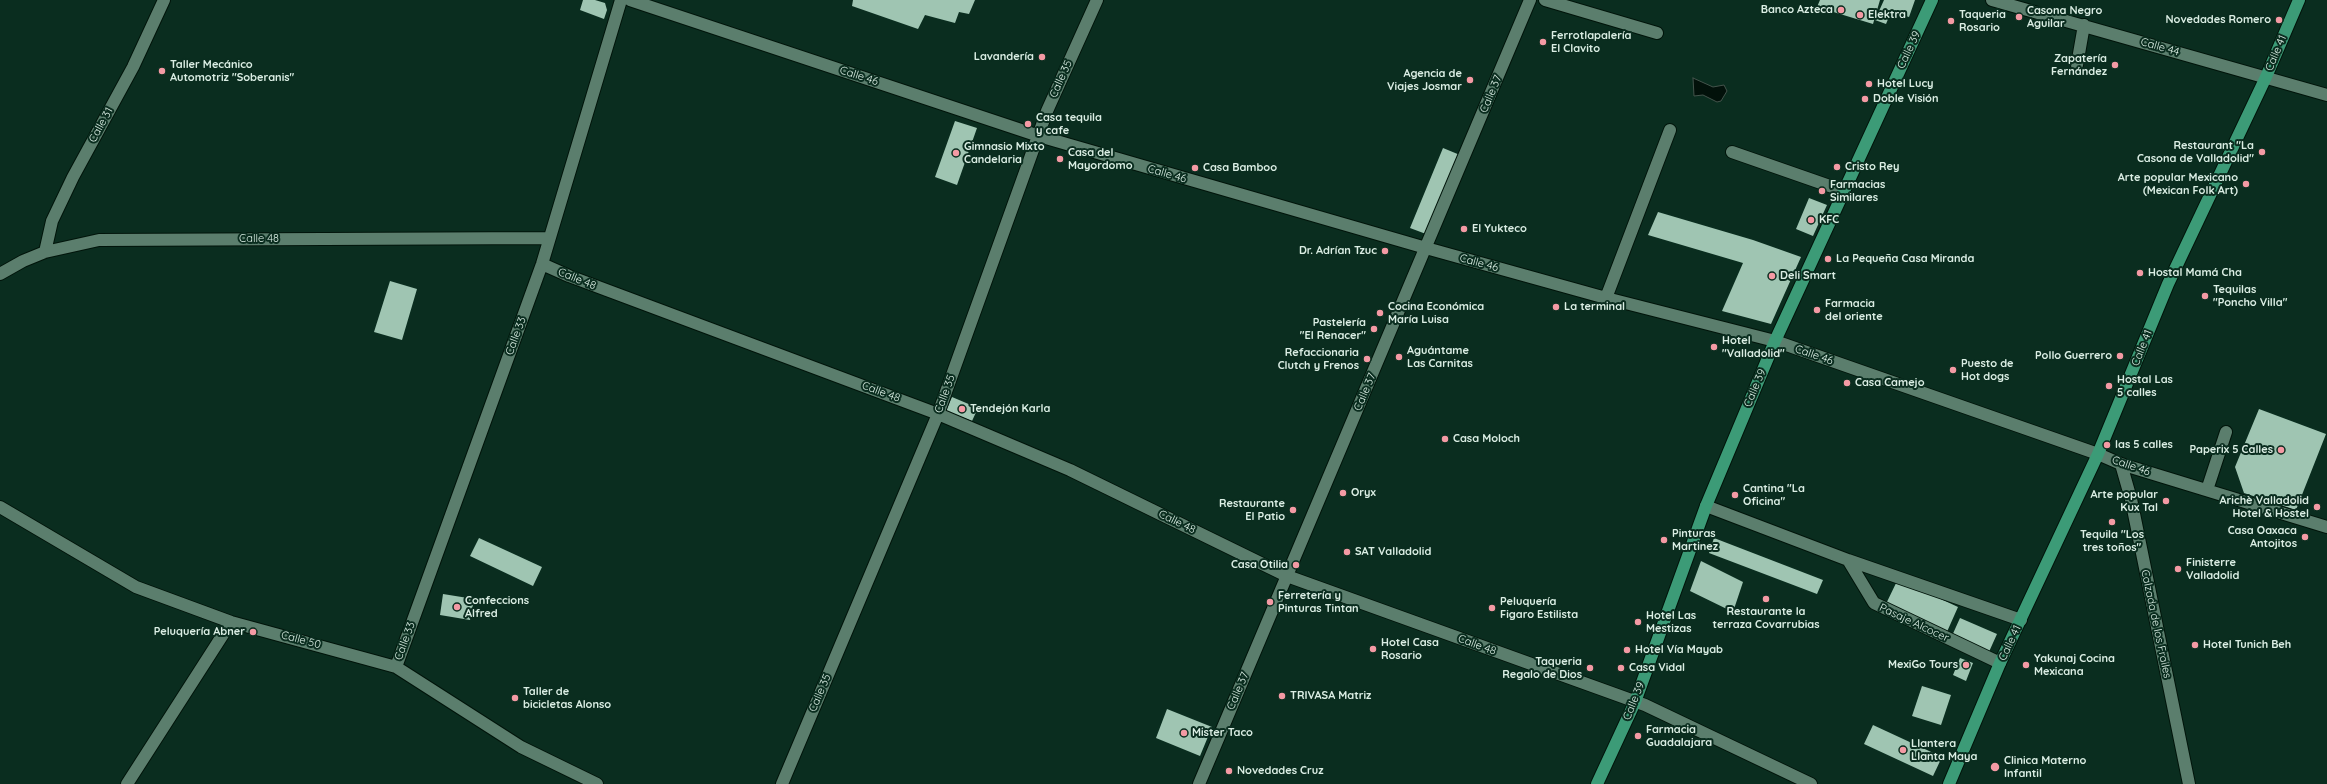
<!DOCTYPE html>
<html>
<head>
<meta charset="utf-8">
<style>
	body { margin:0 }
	canvas { display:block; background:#0a2d1f }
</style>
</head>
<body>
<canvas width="2327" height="784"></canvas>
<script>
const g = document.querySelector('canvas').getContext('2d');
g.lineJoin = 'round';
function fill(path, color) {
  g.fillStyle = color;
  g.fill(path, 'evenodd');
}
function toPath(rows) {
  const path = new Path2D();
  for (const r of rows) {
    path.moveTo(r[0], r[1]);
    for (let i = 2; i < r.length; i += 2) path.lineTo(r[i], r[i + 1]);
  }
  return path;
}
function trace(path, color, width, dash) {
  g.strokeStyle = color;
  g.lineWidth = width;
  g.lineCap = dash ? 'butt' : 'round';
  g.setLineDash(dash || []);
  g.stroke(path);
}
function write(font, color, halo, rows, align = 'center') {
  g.font = font + ' Quicksand,sans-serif';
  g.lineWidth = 4;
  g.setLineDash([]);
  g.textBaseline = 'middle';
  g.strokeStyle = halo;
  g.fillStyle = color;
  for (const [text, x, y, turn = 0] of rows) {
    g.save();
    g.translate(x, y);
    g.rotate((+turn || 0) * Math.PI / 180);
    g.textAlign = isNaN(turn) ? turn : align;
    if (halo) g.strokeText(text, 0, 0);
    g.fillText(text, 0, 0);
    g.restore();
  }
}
const water = toPath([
	[1693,78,1713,87,1724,85,1727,91,1721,101,1717,102,1703,95,1694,96,1693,78]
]);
fill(water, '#02110a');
trace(water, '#43534b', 1);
fill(toPath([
	[583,0,595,0,605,3,607,10,604,19,580,10],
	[853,0,975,0,969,14,959,12,955,23,925,15,918,29,852,6],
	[1820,0,1880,0,1873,24,1817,7],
	[1884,0,1915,0,1909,17,1891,12,1886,24,1875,20],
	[955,121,977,128,957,185,935,177],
	[1443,148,1460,155,1426,234,1410,228],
	[1809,198,1827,205,1813,236,1796,229],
	[1658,212,1753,240,1801,257,1771,324,1722,311,1743,263,1648,235],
	[390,281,417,289,402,340,374,332],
	[952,397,978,408,972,421,946,411],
	[2259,409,2326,434,2296,510,2244,493,2235,467],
	[479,538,542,567,533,586,470,556],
	[1714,538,1823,580,1817,594,1709,553],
	[1701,561,1743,582,1733,612,1690,591],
	[1898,579,1958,607,1946,634,1885,606],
	[443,594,474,599,470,620,440,615],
	[1960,618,1997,634,1988,654,1951,638],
	[1960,658,1973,663,1966,681,1953,675],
	[1922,686,1951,695,1941,725,1912,716],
	[1167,709,1212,727,1200,756,1156,738],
	[1873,725,1942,757,1933,776,1864,744]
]), '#9fc5b2');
const minor = toPath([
	[630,0,1039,136,1426,248,1606,298,1775,341,2098,454,2121,464,2327,527],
	[1545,0,1657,33],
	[1992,0,2327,95],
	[2077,65,2084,25],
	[1732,152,1844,191],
	[45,252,52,221,73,177,133,67,164,0],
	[542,264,569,276,938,414,1070,470,1287,576,1645,705,1811,784],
	[0,274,23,261,45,252,99,240,549,238],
	[1606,298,1670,130],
	[2121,464,2131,499,2189,784],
	[2207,490,2226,432],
	[1706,506,1848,560,2021,620],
	[0,507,136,587,231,622,396,667,521,747,597,784],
	[1848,560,1874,603,2000,663],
	[396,667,542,264,621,0],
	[127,784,231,622],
	[782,784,938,414,1047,111,1097,0],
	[1199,784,1530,0]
]);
const major = toPath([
	[1597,784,1635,702,1706,506,1775,341,1932,0],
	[1949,784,2000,663,2098,454,2168,284,2266,77,2299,0]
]);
trace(minor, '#00140a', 14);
trace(major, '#00140a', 14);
trace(minor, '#5b7e6d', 12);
trace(major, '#3c9b77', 12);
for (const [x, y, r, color] of [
	[1841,10,4,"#f49aa4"],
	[1860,15,4,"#f49aa4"],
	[2019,17,4,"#f49aa4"],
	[2279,20,4,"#f49aa4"],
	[1951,21,4,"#f49aa4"],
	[1543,42,4,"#f49aa4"],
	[1042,57,4,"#f49aa4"],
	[2115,65,4,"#f49aa4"],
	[162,71,4,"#f49aa4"],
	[1470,80,4,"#f49aa4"],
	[1869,84,4,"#f49aa4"],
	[1865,99,4,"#f49aa4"],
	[1028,124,4,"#f49aa4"],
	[2262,152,4,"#f49aa4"],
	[956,153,4,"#f49aa4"],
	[1060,159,4,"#f49aa4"],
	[1837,167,4,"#f49aa4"],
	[1195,168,4,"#f49aa4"],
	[2246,184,4,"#f49aa4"],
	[1822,191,4,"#f49aa4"],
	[1811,220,4,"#f49aa4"],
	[1464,229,4,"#f49aa4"],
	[1385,251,4,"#f49aa4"],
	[1828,259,4,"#f49aa4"],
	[2140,273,4,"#f49aa4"],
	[1772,276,4,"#f49aa4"],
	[2205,296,4,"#f49aa4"],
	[1556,307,4,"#f49aa4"],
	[1817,310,4,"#f49aa4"],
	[1380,313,4,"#f49aa4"],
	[1374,329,4,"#f49aa4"],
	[1714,347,4,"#f49aa4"],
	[2120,356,4,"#f49aa4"],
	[1399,357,4,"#f49aa4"],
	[1367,359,4,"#f49aa4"],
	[1953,370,4,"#f49aa4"],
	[1847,383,4,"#f49aa4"],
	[2109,386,4,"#f49aa4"],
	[962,409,4,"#f49aa4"],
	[1445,439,4,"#f49aa4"],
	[2107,445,4,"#f49aa4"],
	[2281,450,4,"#f49aa4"],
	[1343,493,4,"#f49aa4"],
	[1735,495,4,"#f49aa4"],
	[2166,501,4,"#f49aa4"],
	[2317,507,4,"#f49aa4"],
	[1293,510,4,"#f49aa4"],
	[2112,522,4,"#f49aa4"],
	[2305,537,4,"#f49aa4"],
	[1664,540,4,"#f49aa4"],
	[1347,552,4,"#f49aa4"],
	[1296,565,4,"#f49aa4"],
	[2178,569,4,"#f49aa4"],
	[1766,599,4,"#f49aa4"],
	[1270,602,4,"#f49aa4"],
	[457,607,4,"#f49aa4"],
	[1492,608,4,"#f49aa4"],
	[1638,622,4,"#f49aa4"],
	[253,632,4,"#f49aa4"],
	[2195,645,4,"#f49aa4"],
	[1373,649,4,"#f49aa4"],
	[1627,650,4,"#f49aa4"],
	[1966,665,4,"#f49aa4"],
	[2026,665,4,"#f49aa4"],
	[1590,668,4,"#f49aa4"],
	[1621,668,4,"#f49aa4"],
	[1282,696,4,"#f49aa4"],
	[515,698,4,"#f49aa4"],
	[1184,733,4,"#f49aa4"],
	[1638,736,4,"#f49aa4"],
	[1903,750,4,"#f49aa4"],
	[1995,767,5,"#f49aa4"],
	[1229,771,4,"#f49aa4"]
]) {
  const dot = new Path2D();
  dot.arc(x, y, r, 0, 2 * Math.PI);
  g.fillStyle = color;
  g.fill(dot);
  trace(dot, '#0a2d1f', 1.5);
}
write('bold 11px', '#dbeee4', '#0a2d1f', [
	["Banco Azteca",1833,10,"right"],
	["Casona Negro",2027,11],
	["Aguilar",2027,24],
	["Elektra",1868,15],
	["Taqueria",1959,15],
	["Rosario",1959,28],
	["Novedades Romero",2271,20,"right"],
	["Ferrotlapalería",1551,36],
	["El Clavito",1551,49],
	["Lavandería",1034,57,"right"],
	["Zapatería",2107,59,"right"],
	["Fernández",2107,72,"right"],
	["Taller Mecánico",170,65],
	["Automotriz \"Soberanis\"",170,78],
	["Agencia de",1462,74,"right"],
	["Viajes Josmar",1462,87,"right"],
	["Hotel Lucy",1877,84],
	["Doble Visión",1873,99],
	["Casa tequila",1036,118],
	["y cafe",1036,131],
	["Restaurant \"La",2254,146,"right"],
	["Casona de Valladolid\"",2254,159,"right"],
	["Gimnasio Mixto",964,147],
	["Candelaria",964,160],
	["Casa del",1068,153],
	["Mayordomo",1068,166],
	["Cristo Rey",1845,167],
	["Casa Bamboo",1203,168],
	["Arte popular Mexicano",2238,178,"right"],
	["(Mexican Folk Art)",2238,191,"right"],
	["Farmacias",1830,185],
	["Similares",1830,198],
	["KFC",1819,220],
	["El Yukteco",1472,229],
	["Dr. Adrían Tzuc",1377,251,"right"],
	["La Pequeña Casa Miranda",1836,259],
	["Hostal Mamá Cha",2148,273],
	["Deli Smart",1780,276],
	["Tequilas",2213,290],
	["\"Poncho Villa\"",2213,303],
	["Farmacia",1825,304],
	["del oriente",1825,317],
	["Cocina Económica",1388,307],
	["María Luisa",1388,320],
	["La terminal",1564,307],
	["Pastelería",1366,323,"right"],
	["\"El Renacer\"",1366,336,"right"],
	["Hotel",1722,341],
	["\"Valladolid\"",1722,354],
	["Aguántame",1407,351],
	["Las Carnitas",1407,364],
	["Refaccionaria",1359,353,"right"],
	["Clutch y Frenos",1359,366,"right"],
	["Pollo Guerrero",2112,356,"right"],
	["Puesto de",1961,364],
	["Hot dogs",1961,377],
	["Hostal Las",2117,380],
	["5 calles",2117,393],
	["Casa Camejo",1855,383],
	["Tendejón Karla",970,409],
	["Casa Moloch",1453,439],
	["las 5 calles",2115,445],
	["Paperix 5 Calles",2273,450,"right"],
	["Cantina \"La",1743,489],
	["Oficina\"",1743,502],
	["Oryx",1351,493],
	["Arte popular",2158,495,"right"],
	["Kux Tal",2158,508,"right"],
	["Arichè Valladolid",2309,501,"right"],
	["Hotel & Hostel",2309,514,"right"],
	["Restaurante",1285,504,"right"],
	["El Patio",1285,517,"right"],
	["Casa Oaxaca",2297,531,"right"],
	["Antojitos",2297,544,"right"],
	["Pinturas",1672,534],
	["Martinez",1672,547],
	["Tequila \"Los",2112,535,"center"],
	["tres toños\"",2112,548,"center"],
	["SAT Valladolid",1355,552],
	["Finisterre",2186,563],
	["Valladolid",2186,576],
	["Casa Otilia",1288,565,"right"],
	["Ferretería y",1278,596],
	["Pinturas Tintan",1278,609],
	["Confeccions",465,601],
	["Alfred",465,614],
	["Peluquería",1500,602],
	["Figaro Estilista",1500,615],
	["Restaurante la",1766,612,"center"],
	["terraza Covarrubias",1766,625,"center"],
	["Hotel Las",1646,616],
	["Mestizas",1646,629],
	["Peluquería Abner",245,632,"right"],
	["Hotel Casa",1381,643],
	["Rosario",1381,656],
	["Hotel Tunich Beh",2203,645],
	["Hotel Vía Mayab",1635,650],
	["Yakunaj Cocina",2034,659],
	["Mexicana",2034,672],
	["Taqueria",1582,662,"right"],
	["Regalo de Dios",1582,675,"right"],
	["MexiGo Tours",1958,665,"right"],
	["Casa Vidal",1629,668],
	["Taller de",523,692],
	["bicicletas Alonso",523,705],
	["TRIVASA Matriz",1290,696],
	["Farmacia",1646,730],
	["Guadalajara",1646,743],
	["Mister Taco",1192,733],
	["Llantera",1911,744],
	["Llanta Maya",1911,757],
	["Clinica Materno",2004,761],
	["Infantil",2004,774],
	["Novedades Cruz",1237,771]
], 'left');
write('11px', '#dbeee4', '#0a2d1f', [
	["Calle 44",2160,47,16],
	["Calle 39",1909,50,-65],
	["Calle 41",2276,53,-67],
	["Calle 46",859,76,18],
	["Calle 35",1061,79,-66],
	["Calle 37",1491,94,-67],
	["Calle 31",101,125,-61],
	["Calle 46",1167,174,16],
	["Calle 48",259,239],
	["Calle 46",1479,263,15],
	["Calle 48",577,279,22],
	["Calle 33",516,336,-70],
	["Calle 41",2142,348,-68],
	["Calle 46",1814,355,19],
	["Calle 39",1755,388,-67],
	["Calle 48",881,392,20],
	["Calle 37",1365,392,-67],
	["Calle 35",945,394,-70],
	["Calle 46",2131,466,19],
	["Calle 48",1177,522,26],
	["Pasaje Alcocer",1914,623,25],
	["Calzada de los Frailes",2156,624,78],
	["Calle 50",301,640,15],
	["Calle 33",405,641,-70],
	["Calle 41",2010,643,-65],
	["Calle 48",1477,645,20],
	["Calle 37",1238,691,-67],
	["Calle 35",820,693,-67],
	["Calle 39",1634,701,-68]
]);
</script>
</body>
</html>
